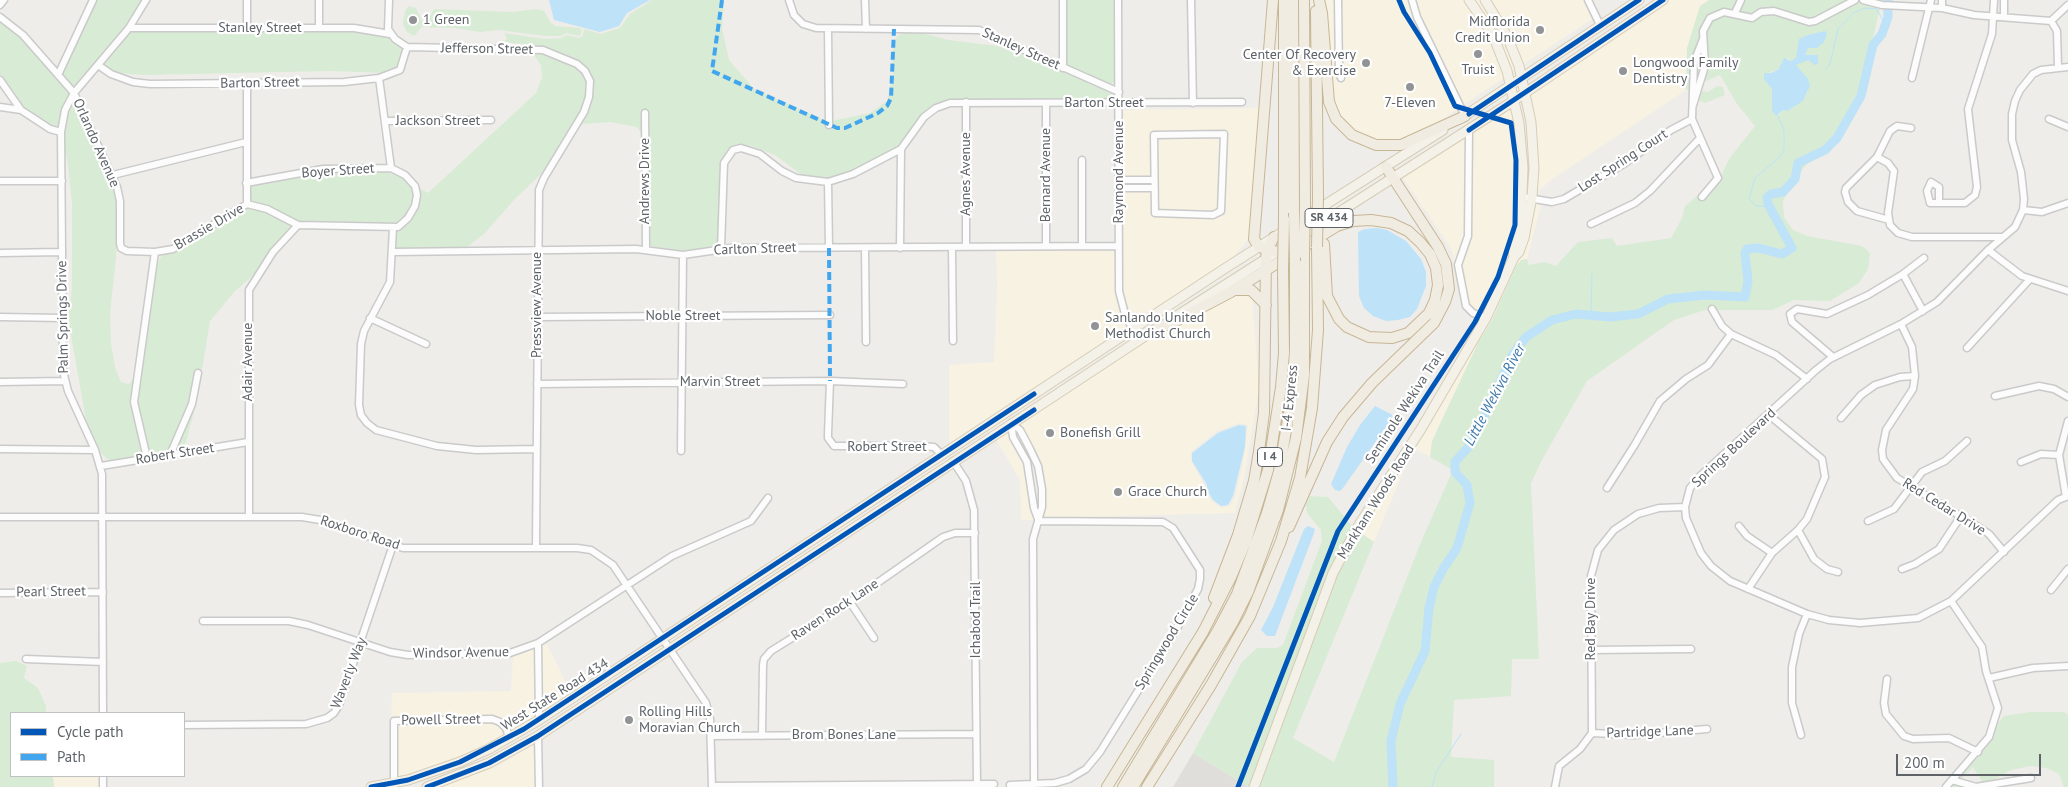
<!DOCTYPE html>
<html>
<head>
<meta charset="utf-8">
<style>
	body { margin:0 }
	#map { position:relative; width:2068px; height:787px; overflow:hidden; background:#efede9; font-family:"PT Sans",sans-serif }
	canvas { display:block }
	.legend { position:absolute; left:10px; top:712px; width:175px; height:65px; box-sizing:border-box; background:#fff; border:1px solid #bfc1c3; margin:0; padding:6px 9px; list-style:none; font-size:15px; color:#5e6368 }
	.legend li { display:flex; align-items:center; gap:10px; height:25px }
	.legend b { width:25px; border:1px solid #bfc1c3 }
	.scale { position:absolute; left:1896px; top:754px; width:145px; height:22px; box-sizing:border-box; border:2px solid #5e6368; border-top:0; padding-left:6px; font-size:15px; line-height:18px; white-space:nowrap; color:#5e6368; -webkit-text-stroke:4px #fff; paint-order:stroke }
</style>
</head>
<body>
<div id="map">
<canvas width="2068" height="787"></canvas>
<ul class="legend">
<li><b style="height:6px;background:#0057b8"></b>Cycle path</li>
<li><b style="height:6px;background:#41a6ee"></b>Path</li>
</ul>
<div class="scale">200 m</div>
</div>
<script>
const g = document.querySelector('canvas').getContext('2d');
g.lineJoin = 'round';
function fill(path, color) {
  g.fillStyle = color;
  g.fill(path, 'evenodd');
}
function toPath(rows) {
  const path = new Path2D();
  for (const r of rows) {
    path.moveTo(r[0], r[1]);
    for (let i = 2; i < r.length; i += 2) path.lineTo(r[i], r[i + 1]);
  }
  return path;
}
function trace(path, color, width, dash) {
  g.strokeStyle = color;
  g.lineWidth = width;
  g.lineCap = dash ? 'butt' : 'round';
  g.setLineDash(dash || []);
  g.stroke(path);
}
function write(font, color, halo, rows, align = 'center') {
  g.font = font + ' "PT Sans",sans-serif';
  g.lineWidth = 4.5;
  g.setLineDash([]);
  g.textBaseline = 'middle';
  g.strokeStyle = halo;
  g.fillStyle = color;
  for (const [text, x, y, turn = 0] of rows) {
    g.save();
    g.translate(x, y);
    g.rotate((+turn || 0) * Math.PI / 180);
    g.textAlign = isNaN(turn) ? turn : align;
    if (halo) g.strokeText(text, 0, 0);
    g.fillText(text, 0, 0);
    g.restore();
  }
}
fill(toPath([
	[1325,0,1336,0,1336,73,1339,82,1344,79,1341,73,1341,0,1410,0,1459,108,1419,135,1400,142,1365,139,1339,119,1327,54],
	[1415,0,1466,0,1491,36,1506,77,1463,105,1419,16],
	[1472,0,1482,0,1501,30,1517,69,1510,74],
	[1488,0,1586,0,1594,18,1521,66],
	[1668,0,1709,0,1700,6,1687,48,1686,90,1551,180,1535,194,1528,93],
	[1512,105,1519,150,1518,221,1509,265,1485,314,1468,305,1461,266,1471,236,1471,131],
	[1262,108,1251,201,1251,236,1232,258,1134,326,1129,317,1122,290,1122,191,1152,190,1151,209,1155,216,1213,218,1220,215,1222,213,1226,135,1154,132,1152,177,1122,177,1121,110],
	[1466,134,1466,236,1456,266,1451,249,1402,176],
	[1221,137,1218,209,1213,212,1157,211,1157,138],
	[1535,195,1541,205,1527,259,1521,260,1491,322,1479,341,1432,441,1430,457,1413,448,1374,542,1358,531,1518,262],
	[1117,249,1119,303,1130,329,949,448,949,365,994,362,997,283,996,250],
	[1236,293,1252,294,1259,388,1245,474,1235,513,1042,518,1042,476,1016,424,1164,329],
	[1239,423,1248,425,1243,463,1235,497,1230,506,1221,508,1212,501,1205,490,1205,486,1191,461,1191,452,1217,431],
	[1009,429,1025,464,1036,520,1021,520,1020,480,995,438],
	[547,644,572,696,541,715,540,645],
	[536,648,536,718,510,734,492,716,392,718,392,780,390,781,392,693,511,691,513,656],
	[492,722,504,729,506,736,449,763,397,779,396,724],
	[535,743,536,787,440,787,498,766],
	[53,776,100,776,100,787,54,787]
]), '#f8f2e3');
fill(toPath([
	[1193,753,1249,787,1173,787]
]), '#e0deda');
fill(toPath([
	[96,0,143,0,126,26,74,89,61,75],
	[652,0,724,0,722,29,729,60,754,89,826,121,827,127,831,127,831,121,870,113,887,101,893,75,892,53,897,36,906,32,919,32,948,40,1014,48,1113,94,1113,96,1109,101,968,99,950,101,923,114,898,147,852,171,827,179,803,176,775,155,752,146,741,145,725,154,721,163,717,245,685,251,649,246,647,111,642,111,643,136,637,127,610,122,581,124,572,137,592,98,592,81,578,62,569,57,544,47,504,42,507,38,504,33,545,39,561,38,567,35,579,38,583,36,584,29,601,34,620,28,630,14],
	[1065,0,1115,0,1116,80,1110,85,1065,66],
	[1709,0,1882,0,1863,80,1839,131,1817,151,1795,179,1783,201,1784,217,1793,230,1807,236,1862,246,1870,253,1868,269,1859,283,1830,301,1794,300,1772,310,1705,310,1674,320,1587,381,1543,458,1531,483,1539,659,1512,659,1511,696,1454,700,1451,757,1494,760,1494,787,1256,787,1335,574,1358,531,1374,542,1293,738,1334,762,1421,542,1453,470,1430,457,1432,441,1479,341,1491,322,1516,266,1521,260,1527,259,1529,265,1545,262,1556,266,1578,242,1612,238,1617,246,1671,238,1682,218,1685,206,1721,176,1729,159,1755,126,1737,104,1720,75,1686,90,1687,48,1700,6],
	[1788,58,1796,65,1808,92,1795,106,1787,111,1783,110,1779,115,1772,107,1772,89,1763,75,1779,69],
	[409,6,416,8,423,23,427,22,434,9,513,12,536,9,544,11,551,23,556,26,580,28,582,32,579,36,566,33,561,36,545,36,499,30,480,32,455,28,422,27,414,36,407,32,403,24,405,11],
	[0,20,21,37,70,93,63,109,59,129,51,127,22,107,0,76],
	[130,30,354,31,389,37,405,48,399,68,384,73,331,71,144,75,116,73,102,64],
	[531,51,567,62,583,73,587,82,587,97,582,111,549,166,512,202,485,233,466,248,395,249,396,230,404,226,410,219,419,195,417,187,428,193,536,93,542,77,541,65],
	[1717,86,1723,87,1725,95,1705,103,1698,100,1701,91,1708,92],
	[73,98,115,188,117,212,116,257,110,314,111,343,115,367,121,382,129,384,136,375,133,412,144,456,115,461,107,459,99,451,87,426,68,318,72,288,72,203,67,158,64,152,64,130,67,111],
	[373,171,387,172,406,180,412,188,414,195,412,205,406,216,398,224,299,222,268,206,249,201,249,185,324,172],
	[248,207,266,212,294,225,255,274,235,291,210,321,197,400,186,442,180,450,175,451,194,405,201,371,196,369,190,403,169,452,149,455,137,402,156,266,162,255,174,252],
	[1310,496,1328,497,1353,527,1249,787,1193,753,1242,662,1257,648,1277,648,1283,645,1322,541,1321,530,1307,513,1306,504],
	[16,661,27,666,24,678,38,688,46,706,46,713,11,713,11,776,53,776,54,787,0,787,0,663],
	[2031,712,2063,712,2068,714,2068,787,2064,787,2059,774,2046,768,2031,766,2011,770,1990,782,1982,781,1973,767,1958,783,1958,787,1945,787,2004,716]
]), '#d8ebd4');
fill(toPath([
	[549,0,650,0,627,13,619,26,600,32,554,20],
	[1825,31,1827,34,1824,42,1817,48,1808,48,1805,55,1818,55,1818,64,1815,65,1808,60,1796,65,1808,79,1810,86,1803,101,1787,111,1783,110,1776,116,1772,110,1772,89,1764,79,1764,73,1771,73,1779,69,1784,58,1791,61,1796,58,1799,39,1808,35],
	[1377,228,1387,230,1406,241,1421,259,1426,272,1426,286,1417,309,1410,317,1398,320,1386,321,1373,316,1364,308,1359,296,1358,232,1365,229],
	[1375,406,1391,414,1393,417,1343,488,1340,491,1335,490,1331,484,1347,447,1360,425],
	[1239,425,1246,426,1245,447,1233,496,1228,505,1221,506,1213,500,1207,490,1207,485,1192,461,1192,453,1218,433],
	[1308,526,1315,529,1314,533,1275,636,1267,636,1261,630,1273,607,1304,529]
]), '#bee2f8');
trace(toPath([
	[1826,69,1830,64,1838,29,1855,12,1865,8,1877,9,1885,25],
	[1770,207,1756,206,1749,199,1755,178,1781,156,1784,150,1784,130,1778,116],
	[1591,316,1592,274],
	[1432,787,1436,772,1461,734]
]), '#bee2f8', 1);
trace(toPath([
	[1393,787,1391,741,1400,704,1425,651,1429,608,1434,587,1443,569,1457,548,1470,503,1467,485,1455,472,1455,462,1472,443,1513,354,1526,337,1552,320,1576,314,1610,317,1638,314,1668,299,1705,295,1745,297,1748,281,1745,253,1747,249,1758,248,1782,254,1792,248,1768,204,1767,198,1771,194,1783,192,1795,179,1798,163,1825,150,1837,138,1861,96,1873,45,1882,34,1888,17,1888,0]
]), '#bee2f8', 9);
const minor = toPath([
	[389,0,388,29,395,39,407,47,543,50,577,64,585,71,590,81,589,97,584,112,544,178,539,190,536,547],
	[789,0,794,15,803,24,816,28,979,30,1119,92],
	[865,0,866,29],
	[1118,0,1119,291,1126,318,1140,339],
	[1191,0,1193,103],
	[1338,0,1339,73,1341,78],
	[1412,0,1417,17,1465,116],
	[1588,0,1600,25],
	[1863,0,1882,5,1942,8,1974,15,2051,21,2057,31,2058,67],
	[0,5,4,0],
	[1942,8,1942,0],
	[1735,13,1741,0],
	[2004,16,2004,0],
	[0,17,23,35,74,93,117,187,120,201,120,243,121,248,127,251,155,252,173,249,247,204,267,209,298,225,398,227,408,218,415,206,417,195,415,186,405,175,391,168,323,169,246,183],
	[2051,21,2068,5],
	[129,28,354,28,390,34],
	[247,28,247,0],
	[319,28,319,0],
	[828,30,829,125],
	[98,65,111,74,133,82,150,84,344,82,379,78,400,70,407,47],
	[2068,67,2041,70,2033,74,2020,90,2015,101,2012,114,2012,140,2021,172,2024,199,2023,210,2015,227,1988,250,1937,302,1901,324,1830,359,1816,370,1699,477,1690,488,1685,507,1686,518,1701,553,1711,566,1730,581,1807,614,1829,620,1860,623,1918,618,1951,601,2058,500,2068,496],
	[1063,68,1063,0],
	[58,75,93,0],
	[379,78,391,168],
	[1912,78,1931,0],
	[0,80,21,110],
	[247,83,247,204],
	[966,102,966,247],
	[1046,103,1046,246],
	[1693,105,1705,66,1703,31,1710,18,1724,12,1752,18,1761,12,1774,11,1809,22,1815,21,1855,0],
	[0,107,21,110,50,129,61,132],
	[645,113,646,249],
	[2049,119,2068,127],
	[386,121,491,120],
	[1469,130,1468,236,1458,265,1466,306,1473,313,1486,318],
	[1224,134,1221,211,1213,215,1155,213,1154,135,1224,134],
	[1877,157,1888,163,1894,171,1888,213,1890,225,1898,233,1912,237,2002,237],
	[1082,160,1082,246],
	[113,175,246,142],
	[1120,180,1154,180],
	[0,181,62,181],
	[828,182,829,248],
	[1120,188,1154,188],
	[1522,197,1552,202,1564,199,1625,163,1671,130,1692,119],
	[1702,197,1718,178,1692,119,1694,62,1703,39],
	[1939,203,1939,187,1931,182,1927,191,1930,203,1965,203,1975,195,1977,187,1968,109,1992,34,1994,0],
	[2023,210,2042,212,2068,203],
	[1889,220,1857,211,1848,202,1845,192,1846,188,1877,157,1890,131,1897,126,1911,128],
	[1591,224,1635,203,1650,191,1700,138],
	[393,228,390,282,364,331,361,344,359,405,361,415,367,423,376,430,437,446,476,450,536,449],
	[865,248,866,342],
	[900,248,901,149],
	[952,248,953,341],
	[721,249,724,163,733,150,741,148,760,154,782,171,796,178,828,182,853,174,901,149,924,117,936,108,950,103,1242,102],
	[1988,250,2022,276,2068,291],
	[393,252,636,249,683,255,731,248,1119,246],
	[0,253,62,252],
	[1903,274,1923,311],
	[1712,309,1722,326,1731,334,1776,355,1807,379],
	[0,317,63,318],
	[537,317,830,315],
	[370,318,426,344],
	[1901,324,1912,347,1915,376,1913,389,1886,430,1882,450,1883,459,1897,478,1977,526,1989,534,2004,552],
	[1967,348,2030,279],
	[1833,357,1792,322,1790,314,1797,309,1827,314,1868,295,1903,274,1924,258],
	[830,381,828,434,828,438,834,446,920,446,934,447,942,455],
	[0,382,65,381],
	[537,384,830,381,903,384],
	[1995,396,2039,386,2054,389,2068,397],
	[1841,418,1861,395,1875,385,1900,377,1915,376],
	[1011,423,1020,430,1030,449,1038,466,1042,489,1042,507,1033,539,1034,783],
	[1011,423,1013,437,1027,462,1034,508,1038,519],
	[0,449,95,450],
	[681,451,683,255],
	[170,455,192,404,198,373],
	[147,458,134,402,155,252],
	[953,461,966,481,974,510,977,784],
	[2021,462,2041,454,2059,455],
	[101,466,248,442],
	[1607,488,1634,446,1660,401,1686,379,1708,365,1731,334],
	[2066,497,2059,455,2068,421],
	[0,517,302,517,320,520,403,548,577,548,591,550,613,565,706,703,710,719,712,787],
	[249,517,249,290,273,252,298,225],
	[1868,521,1894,509,1922,472,1945,461,1967,441],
	[1739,526,1747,536,1772,553],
	[1798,530,1814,559,1827,569,1838,572],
	[1902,569,1915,564,1939,549,1961,516],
	[1748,589,1772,553,1798,530,1807,519,1825,477,1822,459,1769,415],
	[2051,590,2068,569],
	[0,593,103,592],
	[850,602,874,638],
	[203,621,289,621,308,625,390,652,408,655,510,653,538,643,672,556,751,521,768,498],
	[538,643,539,720],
	[1591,650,1691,649],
	[26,659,103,662],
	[1989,678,2033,668,2068,666],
	[1887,679,1884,703,1886,714,1904,736,1913,739,1949,738,1978,752],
	[103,713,102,474,95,450,68,391,63,371,61,132,65,110,74,93,129,28,146,0],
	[184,725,306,724,327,718,334,713,339,705,393,545],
	[1592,733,1634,735,1707,729],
	[1801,735,1792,703,1792,667,1799,634,1807,614],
	[538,736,539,787],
	[711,736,976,734],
	[762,736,763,665,764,659,771,651,850,602,943,537,955,533,975,533],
	[1952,780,1976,787,2031,778],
	[394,783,394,721,492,719,500,722,506,728,509,737],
	[712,786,994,784],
	[103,787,103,776],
	[1010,787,1010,785,1055,783,1069,779,1086,769,1100,752,1177,628,1198,589,1200,579,1200,570,1173,528,1163,522,1039,521],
	[1555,787,1559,766,1580,749,1592,733,1591,576,1598,550,1614,530,1638,514,1659,508,1685,507],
	[1946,787,1989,737,1998,708,1986,671,1982,647,1951,601]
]);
const major = toPath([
	[1485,0,1507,36,1519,66,1531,122,1534,168,1532,197,1524,238,1519,252,1514,257],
	[1460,119,1639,0],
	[1175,317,1507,105,1663,0],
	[371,787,408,780,460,762,489,749,539,720,1224,269,1443,130],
	[427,787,489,763,538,736,1162,325],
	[1254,787,1333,573,1357,528,1421,429,1486,318,1514,257,1513,250,1521,221,1523,168,1519,123,1507,71,1493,35,1469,0]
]);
const highway = toPath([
	[1273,0,1254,239,1259,247,1278,252],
	[1293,0,1294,213],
	[1304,0,1305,205],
	[1319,0,1322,13,1329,102,1336,119,1352,135,1376,145,1401,145,1465,116],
	[1316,11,1318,198],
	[1284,219,1284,0],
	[1236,290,1251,290,1266,305],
	[1157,328,1174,322,1231,292,1337,226,1353,221,1371,220,1391,223,1408,231,1420,242,1430,254,1436,268,1438,285,1435,300,1429,313,1408,333,1392,338,1369,337,1347,327,1339,319,1327,296,1324,244],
	[1289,527,1327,442,1343,417,1372,383,1434,323,1445,302,1449,289,1446,264,1438,247,1386,167],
	[1214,598,1238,535,1254,481,1259,451,1264,413,1266,259,1267,250,1274,237],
	[1107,787,1203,632,1231,577,1246,541,1268,470,1281,387,1284,353,1283,270],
	[1123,787,1218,630,1237,594,1267,513,1279,471,1292,396,1295,350,1295,261],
	[1133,787,1232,624,1248,592,1278,510,1296,438,1304,375,1304,254],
	[1147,787,1211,685,1250,616,1281,541,1300,478,1312,408,1318,330,1317,247]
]);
trace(minor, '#cacaca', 9);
trace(major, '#d7cdb6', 11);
trace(highway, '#c7b695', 12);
trace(minor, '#fdfcfc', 6);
trace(major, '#f4f1e9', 9);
trace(highway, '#f1ece2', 10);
const highwayBridge = toPath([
	[1294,213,1295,261],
	[1317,247,1318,198],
	[1304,254,1305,205],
	[1283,270,1284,219]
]);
trace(highwayBridge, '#c7b695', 12, []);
trace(highwayBridge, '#f1ece2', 10);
trace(toPath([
	[722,0,712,71,837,128,845,128,878,113,887,106,891,98,894,29],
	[829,248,830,381]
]), '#41a6ee', 4, [8, 4]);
trace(toPath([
	[1469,114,1639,0],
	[1469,130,1663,0],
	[371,787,408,780,460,762,524,729,1034,394],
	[427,787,489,763,538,736,1034,410],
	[1238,787,1338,531,1475,322,1498,277,1515,225,1516,160,1511,123,1455,106,1430,53,1404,12,1399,0]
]), '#0057b8', 5);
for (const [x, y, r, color] of [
	[413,20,5,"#919395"],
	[1540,30,5,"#919395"],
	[1478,54,5,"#919395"],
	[1366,63,5,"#919395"],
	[1623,71,5,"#919395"],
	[1410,87,5,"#919395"],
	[1095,326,5,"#919395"],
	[1050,433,5,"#919395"],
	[1118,492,5,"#919395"],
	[629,720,5,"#919395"]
]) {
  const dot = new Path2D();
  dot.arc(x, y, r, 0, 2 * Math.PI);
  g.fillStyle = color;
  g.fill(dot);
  trace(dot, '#fff', 2);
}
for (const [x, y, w] of [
	[1329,218,48],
	[1270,457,25]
]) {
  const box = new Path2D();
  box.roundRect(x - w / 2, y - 9.5, w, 19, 4);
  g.fillStyle = '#fff';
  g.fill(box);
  trace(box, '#5e6368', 1);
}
write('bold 12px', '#5e6368', null, [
	["SR 434",1329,218],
	["I 4",1270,457]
]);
write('14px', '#5e6368', '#fff', [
	["1 Green",423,20],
	["Midflorida",1530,22,"right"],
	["Credit Union",1530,38,"right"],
	["Center Of Recovery",1356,55,"right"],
	["& Exercise",1356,71,"right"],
	["Longwood Family",1633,63],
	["Dentistry",1633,79],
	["Truist",1478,70,"center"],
	["7-Eleven",1410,103,"center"],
	["Sanlando United",1105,318],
	["Methodist Church",1105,334],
	["Bonefish Grill",1060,433],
	["Grace Church",1128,492],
	["Rolling Hills",639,712],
	["Moravian Church",639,728]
], 'left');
write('14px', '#5e6368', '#fff', [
	["Stanley Street",260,28],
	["Jefferson Street",487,49,1],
	["Stanley Street",1021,49,24],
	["Barton Street",260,83,-1],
	["Barton Street",1104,103],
	["Jackson Street",438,121],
	["Orlando Avenue",96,143,66],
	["Lost Spring Court",1623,161,-33],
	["Boyer Street",338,171,-4],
	["Raymond Avenue",1119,172,-90],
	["Agnes Avenue",966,174,-90],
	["Bernard Avenue",1046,175,-90],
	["Andrews Drive",645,181,-90],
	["Brassie Drive",209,227,-30],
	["Carlton Street",755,249,-2],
	["Pressview Avenue",537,305,-90],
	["Noble Street",683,316],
	["Palm Springs Drive",63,317,-91],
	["Adair Avenue",248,362,-90],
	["Marvin Street",720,382],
	["I-4 Express",1290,398,-84],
	["Seminole Wekiva Trail",1405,407,-57],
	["Robert Street",887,447],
	["Springs Boulevard",1734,448,-43],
	["Robert Street",175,454,-9],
	["Markham Woods Road",1376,502,-58],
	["Red Cedar Drive",1944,507,32],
	["Roxboro Road",360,533,18],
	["Pearl Street",51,592,-1],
	["Raven Rock Lane",835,610,-33],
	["Red Bay Drive",1591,619,-90],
	["Ichabod Trail",976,620,-90],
	["Springwood Circle",1167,642,-59],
	["Windsor Avenue",461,653,-1],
	["Waverly Way",349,673,-69],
	["West State Road 434",555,695,-32],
	["Powell Street",441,720,-1],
	["Partridge Lane",1650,732,-2],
	["Brom Bones Lane",844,735]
]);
write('italic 15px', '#3e79ad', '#fff', [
	["Little Wekiva River",1495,395,-62]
]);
</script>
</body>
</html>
